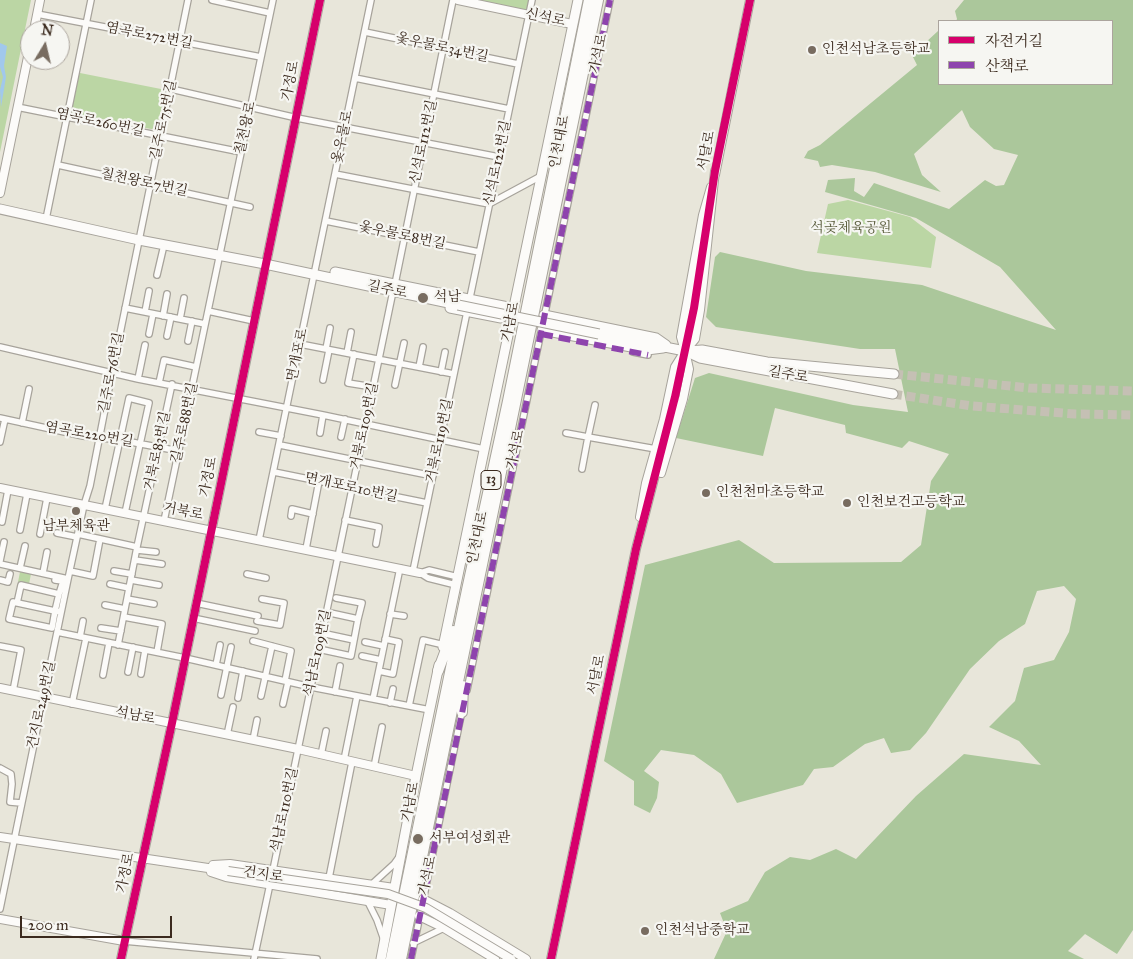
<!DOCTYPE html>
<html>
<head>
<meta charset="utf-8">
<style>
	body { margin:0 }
	#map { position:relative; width:1133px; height:959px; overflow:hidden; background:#e8e6da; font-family:"IM FELL Great Primer","Noto Serif KR",serif }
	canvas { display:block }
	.legend { position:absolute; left:938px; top:20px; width:175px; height:65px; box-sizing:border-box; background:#f6f6f2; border:1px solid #aba49d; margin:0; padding:6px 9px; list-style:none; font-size:15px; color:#3b2a1e }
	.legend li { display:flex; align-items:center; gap:10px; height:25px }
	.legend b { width:25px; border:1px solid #aba49d }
	.north { position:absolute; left:20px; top:20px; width:50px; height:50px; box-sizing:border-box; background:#f6f6f2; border:1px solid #aba49d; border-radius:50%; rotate:9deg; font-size:14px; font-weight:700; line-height:20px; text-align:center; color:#3b2a1e }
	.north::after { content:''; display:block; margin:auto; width:18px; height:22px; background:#786c60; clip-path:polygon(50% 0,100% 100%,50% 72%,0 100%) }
	.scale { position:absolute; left:20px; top:916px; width:152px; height:22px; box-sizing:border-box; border:2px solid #3b2a1e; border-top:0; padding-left:6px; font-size:15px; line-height:18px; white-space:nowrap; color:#3b2a1e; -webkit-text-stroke:4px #f6f6f2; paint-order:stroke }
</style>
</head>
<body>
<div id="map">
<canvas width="1133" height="959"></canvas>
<ul class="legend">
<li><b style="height:6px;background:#d6006c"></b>자전거길</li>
<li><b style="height:6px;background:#8e44ad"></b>산책로</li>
</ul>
<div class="north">N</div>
<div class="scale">200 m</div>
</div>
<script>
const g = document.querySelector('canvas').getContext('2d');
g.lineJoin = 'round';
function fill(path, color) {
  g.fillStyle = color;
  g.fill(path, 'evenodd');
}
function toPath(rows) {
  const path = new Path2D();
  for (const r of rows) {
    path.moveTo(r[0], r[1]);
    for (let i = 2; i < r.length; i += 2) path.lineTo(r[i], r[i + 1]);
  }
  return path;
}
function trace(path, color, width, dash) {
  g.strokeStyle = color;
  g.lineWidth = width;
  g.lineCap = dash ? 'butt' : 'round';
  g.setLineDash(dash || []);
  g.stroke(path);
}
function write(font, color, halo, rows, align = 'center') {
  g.font = font + ' "IM FELL Great Primer","Noto Serif KR",serif';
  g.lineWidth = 4.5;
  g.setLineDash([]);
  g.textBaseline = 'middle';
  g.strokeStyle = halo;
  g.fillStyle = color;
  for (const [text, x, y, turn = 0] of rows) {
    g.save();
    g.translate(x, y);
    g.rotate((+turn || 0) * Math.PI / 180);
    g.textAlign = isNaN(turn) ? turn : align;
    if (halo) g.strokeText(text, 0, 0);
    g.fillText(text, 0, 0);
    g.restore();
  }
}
fill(toPath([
	[0,0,31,0,0,152],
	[458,0,532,0,529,15],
	[75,72,166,90,156,130,68,112],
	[848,200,910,217,936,237,931,268,817,253,828,204],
	[20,572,31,574,29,584,18,582]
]), '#bbd6a4');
fill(toPath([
	[964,0,1133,0,1133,930,1117,954,1085,934,1068,951,1084,959,714,959,727,931,720,913,748,901,765,872,790,857,810,860,836,849,856,859,916,796,964,754,1041,765,1019,741,989,727,1015,701,1024,668,1054,660,1069,632,1076,599,1064,586,1037,591,1025,624,999,641,970,669,926,733,910,750,891,753,884,738,865,744,833,767,814,769,803,785,737,803,721,774,694,755,661,750,644,771,659,782,657,798,650,813,634,805,634,781,604,761,645,565,739,540,774,563,901,562,921,545,931,481,949,454,909,441,902,448,846,433,845,425,775,408,763,456,676,438,695,378,709,373,853,405,908,412,895,349,860,349,716,327,706,317,715,257,720,252,806,271,922,285,1056,330,1000,267,916,218,825,192,828,180,855,178,854,191,864,197,874,183,949,209,985,180,996,186,1004,185,1018,155,994,149,970,127,962,110,914,154,922,175,941,192,875,172,832,165,820,167,818,161,804,158,808,151,820,145,917,65,912,55,938,31,939,32,939,84,1112,84,1112,21,956,21,957,19,955,11]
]), '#abc79b');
fill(toPath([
	[0,43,7,46,4,66,6,77,1,107,0,90,3,77,0,67]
]), '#a1c8ec');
trace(toPath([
	[675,397,694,308]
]), '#c5c0b4', 8, [8, 4]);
trace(toPath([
	[894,374,1029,388,1133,391],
	[893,394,972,406,1075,414,1133,415]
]), '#c5c0b4', 9, [9, 4.5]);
const minor = toPath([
	[212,0,270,13],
	[37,14,261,57],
	[365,32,518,64],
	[355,78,509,109],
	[171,89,297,118,499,157],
	[17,107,241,152],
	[58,165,250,207],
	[335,174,489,204,541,176],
	[46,219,91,0],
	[326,221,479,252],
	[157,275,164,245],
	[395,284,453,0],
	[125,308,205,324],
	[208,311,254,321],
	[145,312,149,291],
	[163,316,167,294],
	[544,318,610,0],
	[180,319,184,298],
	[149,334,153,314],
	[167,336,171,317],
	[188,341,192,321],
	[300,344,454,374],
	[0,347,138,379,323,415,484,449],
	[326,349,330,328],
	[633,352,648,355],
	[347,353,351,332],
	[354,354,348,383,373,387],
	[419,367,423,347],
	[441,372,445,352],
	[138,379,145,345],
	[323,380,329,350],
	[159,383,164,360,196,367],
	[395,385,404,343],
	[595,405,588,437,656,449],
	[0,418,83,436,120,440,179,451],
	[22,423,29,389],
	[259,432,281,436],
	[320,433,323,415],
	[566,433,588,437,582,469],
	[341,437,345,419],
	[0,442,5,419],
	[280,445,433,476],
	[274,472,427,503],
	[105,509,129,398,149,403,125,513],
	[291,516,292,509,313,514],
	[345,520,379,527,376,544],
	[164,521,273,0],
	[2,522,8,490],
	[20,530,27,494],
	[57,533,77,537],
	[40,534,47,498],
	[78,534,137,547],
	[259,540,371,0],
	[306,549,319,481],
	[137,550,156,552],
	[135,560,162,564],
	[0,561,4,542],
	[0,564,68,579],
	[20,568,25,546],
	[70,571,93,576,100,539],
	[114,571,132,574],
	[413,571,532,0],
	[43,573,47,552],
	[420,573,429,570,458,577],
	[420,573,428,578,456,585],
	[247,574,266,578],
	[0,580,8,582,10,574],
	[55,580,63,581,59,594],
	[131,580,159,585],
	[110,584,129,588],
	[127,599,154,604],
	[17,603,21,585,59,594,55,611,52,628,9,619,13,602,55,611,61,612],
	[196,603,258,616],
	[105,605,125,609],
	[326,612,358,619,362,603,336,598],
	[390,614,404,616],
	[124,617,162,624,157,652],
	[193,618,255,631],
	[257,621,280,625,284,603,262,599],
	[101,628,121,631],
	[57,632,185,658,311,687,430,710],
	[326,634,354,640],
	[80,637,83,621],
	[253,641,291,651,285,681],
	[365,642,384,646],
	[118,645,137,547,172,384],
	[0,646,21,650,13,691],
	[323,650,351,656,358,619],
	[362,656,381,660],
	[216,665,220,645],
	[379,671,393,674,399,642,385,639],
	[128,672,133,647],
	[141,674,145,650],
	[103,675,109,643],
	[467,690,542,327],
	[335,692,340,666],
	[221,695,231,647],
	[261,696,272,646],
	[238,698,243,671],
	[373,699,400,568],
	[390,703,393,689],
	[72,704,86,638],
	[283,704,288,682],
	[409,706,423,640,444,645],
	[227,735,233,707],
	[253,740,257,720],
	[321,755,326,731],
	[344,760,357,696],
	[374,767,382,727],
	[0,768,11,774,12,784,10,802,21,803],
	[273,870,392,296],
	[329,878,352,762],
	[371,885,394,864,399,857],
	[367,900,377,920,384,940],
	[0,909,68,579,84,505,90,486,112,373,188,0],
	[124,941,317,959],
	[413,943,444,928],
	[254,959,270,884],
	[411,959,462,711]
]);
const tertiary = toPath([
	[458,0,572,24],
	[34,30,40,0],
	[715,175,750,0],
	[0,193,30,47],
	[694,308,700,271],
	[661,473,683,399,689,369,685,351,695,339,700,310,715,171],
	[0,488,420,573],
	[640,517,646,483,664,419,675,367,685,351,681,337,703,215,711,187],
	[0,688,298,749,416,776],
	[0,837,228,871],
	[213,865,230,864,394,888],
	[211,872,226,877,391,905],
	[423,899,450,913,526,959],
	[419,916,444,928,495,959],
	[0,919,124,941],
	[121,959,172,723,320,0],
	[551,959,636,549,675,397]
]);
const secondary = toPath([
	[0,209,139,240,265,264,458,305],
	[335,272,513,308],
	[450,308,501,318],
	[544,315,656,338,666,345],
	[542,330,647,350,663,348],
	[599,334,685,351,700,358,893,394],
	[688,351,702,350,767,362,894,374]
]);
const primary = toPath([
	[443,647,578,0],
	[381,959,416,776,439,665]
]);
const trunk = toPath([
	[438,671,453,631],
	[462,712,463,686],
	[391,959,467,590,508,401,589,0],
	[401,959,598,0]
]);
trace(minor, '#a7a39b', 8);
trace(tertiary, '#a7a39b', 10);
trace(secondary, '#a7a39b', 11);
trace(primary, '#a7a39b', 11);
trace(trunk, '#a7a39b', 12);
trace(minor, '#fcfbf9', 5.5);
trace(tertiary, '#fcfbf9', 8);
trace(secondary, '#fcfbf9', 9);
trace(primary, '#fcfbf9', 9);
trace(trunk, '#fcfbf9', 10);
const tertiaryBridge = toPath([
	[228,871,388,894,426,908,511,959]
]);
const secondaryBridge = toPath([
	[458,305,599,334]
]);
trace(tertiaryBridge, '#a7a39b', 10, []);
trace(secondaryBridge, '#a7a39b', 11, []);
trace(tertiaryBridge, '#fcfbf9', 8);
trace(secondaryBridge, '#fcfbf9', 9);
trace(toPath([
	[541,334,648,355],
	[411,959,610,0]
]), '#8e44ad', 6, [12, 6]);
trace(toPath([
	[121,959,172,723,320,0],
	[551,959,636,549,675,397,694,308,715,171,750,0]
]), '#d6006c', 8);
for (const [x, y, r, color] of [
	[812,50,5,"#786c60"],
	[423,298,6,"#786c60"],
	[706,493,5,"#786c60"],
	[847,503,5,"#786c60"],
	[76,511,5,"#786c60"],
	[418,839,6,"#786c60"],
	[645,931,5,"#786c60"]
]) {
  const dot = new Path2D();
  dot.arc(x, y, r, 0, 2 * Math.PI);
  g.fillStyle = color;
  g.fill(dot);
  trace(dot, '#f6f6f2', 2);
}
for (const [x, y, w] of [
	[491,480,20]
]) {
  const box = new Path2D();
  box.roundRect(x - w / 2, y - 9.5, w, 19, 4);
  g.fillStyle = '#f6f6f2';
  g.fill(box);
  trace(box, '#3b2a1e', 1);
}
write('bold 12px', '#3b2a1e', null, [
	["13",491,480]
]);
write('14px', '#3b2a1e', '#f6f6f2', [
	["신석로",545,18,12],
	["염곡로272번길",149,36,11],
	["옻우물로34번길",442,48,12],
	["가석로",599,54,-78],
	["가정로",291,81,-79],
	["길주로75번길",164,120,-78],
	["염곡로260번길",100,123,12],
	["칠천왕로",246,128,-78],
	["옻우물로",343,137,-78],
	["신석로112번길",424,142,-78],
	["인천대로",560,142,-79],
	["서달로",707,151,-79],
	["신석로122번길",498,163,-78],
	["칠천왕로7번길",144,183,12],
	["옻우물로8번길",402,236,12],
	["길주로",387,290,12],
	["가남로",511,322,-78],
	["면개포로",298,355,-78],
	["길주로76번길",112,373,-79],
	["길주로",788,375,10],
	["길주로88번길",185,423,-78],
	["거북로109번길",365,426,-78],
	["염곡로220번길",89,435,10],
	["거북로119번길",440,441,-78],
	["가석로",516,450,-78],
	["거북로83번길",158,451,-78],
	["가정로",209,477,-79],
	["면개포로10번길",351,488,12],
	["거북로",183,512,11],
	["인천대로",478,538,-78],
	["석남로109번길",318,653,-78],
	["서달로",597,675,-78],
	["건지로249번길",42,705,-78],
	["석남로",135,716,11],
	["가남로",411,802,-79],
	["석남로110번길",285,810,-78],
	["가정로",126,873,-78],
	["건지로",263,875,8],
	["가석로",428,876,-78]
]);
write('14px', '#3b2a1e', '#f6f6f2', [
	["인천석남초등학교",822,50],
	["석남",434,298],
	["인천천마초등학교",716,493],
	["인천보건고등학교",857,503],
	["남부체육관",76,527,"center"],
	["서부여성회관",429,839],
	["인천석남중학교",655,931]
], 'left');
write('14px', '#575a39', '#f6f6f2', [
	["석곶체육공원",851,229]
]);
</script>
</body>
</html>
